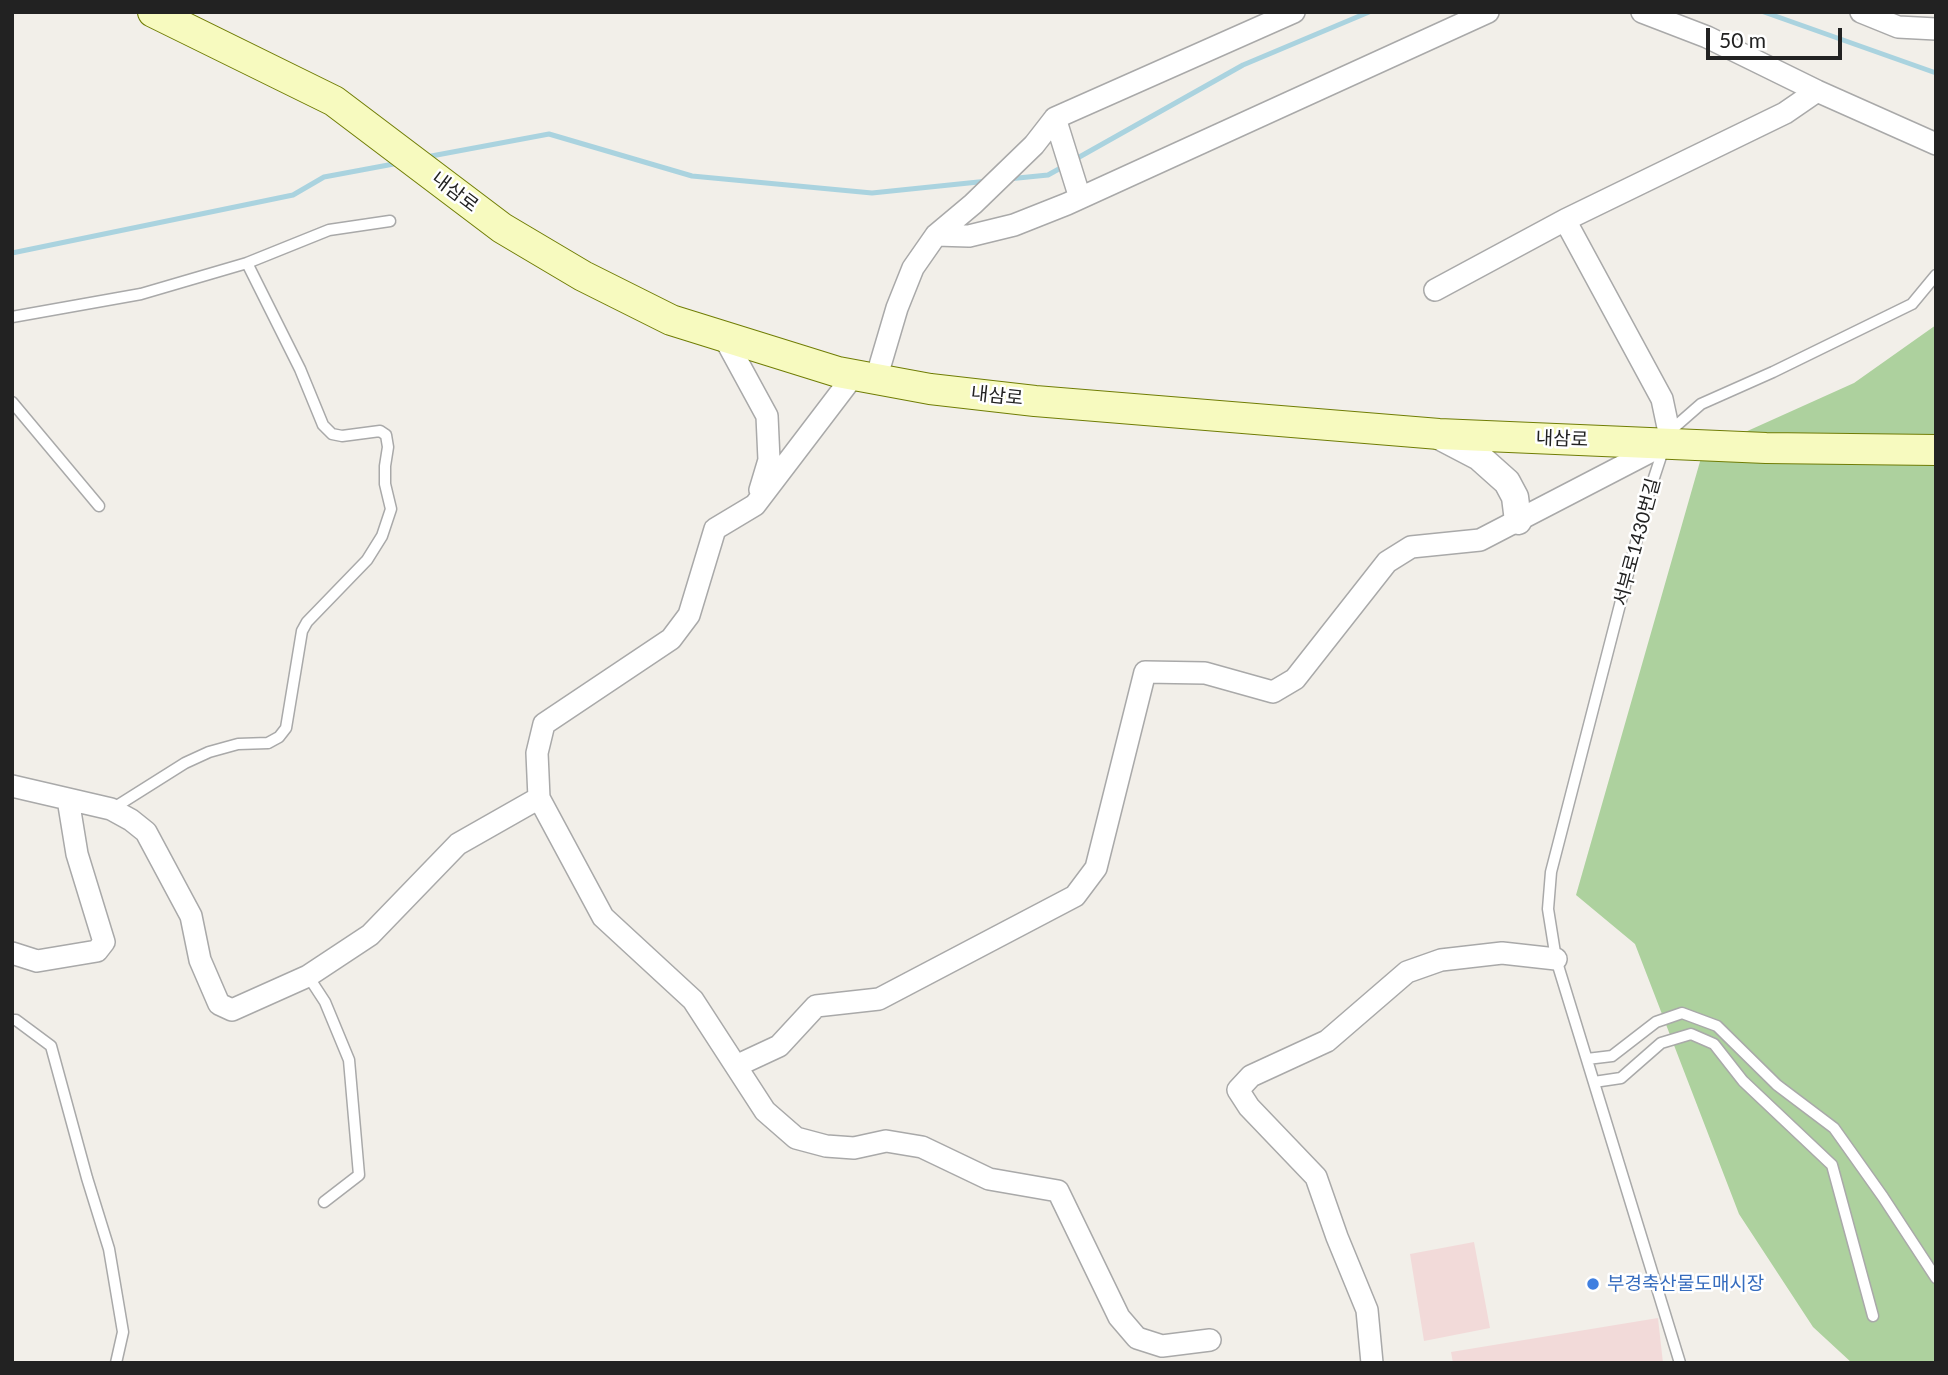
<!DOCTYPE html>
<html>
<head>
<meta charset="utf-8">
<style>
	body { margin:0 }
	#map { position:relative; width:1948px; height:1375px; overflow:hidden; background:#f2efe9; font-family:Lato,sans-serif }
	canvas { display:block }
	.frame { position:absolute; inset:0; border:14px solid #222; pointer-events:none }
	.scale { position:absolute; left:1706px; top:28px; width:136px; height:32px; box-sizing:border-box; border:4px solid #222; border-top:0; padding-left:9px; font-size:21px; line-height:24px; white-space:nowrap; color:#222; -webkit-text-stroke:5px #fff; paint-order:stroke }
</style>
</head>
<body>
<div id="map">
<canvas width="1948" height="1375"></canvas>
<div class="frame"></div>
<div class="scale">50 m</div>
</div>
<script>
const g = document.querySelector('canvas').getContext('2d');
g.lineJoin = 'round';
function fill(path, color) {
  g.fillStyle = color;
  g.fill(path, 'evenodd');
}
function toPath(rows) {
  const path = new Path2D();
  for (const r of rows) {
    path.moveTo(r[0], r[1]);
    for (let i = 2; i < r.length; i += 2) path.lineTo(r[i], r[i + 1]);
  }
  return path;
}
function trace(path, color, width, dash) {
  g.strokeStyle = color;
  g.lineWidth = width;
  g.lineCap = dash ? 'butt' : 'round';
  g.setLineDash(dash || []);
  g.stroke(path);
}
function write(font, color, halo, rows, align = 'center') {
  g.font = font + ' Lato,"Noto Sans KR",sans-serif';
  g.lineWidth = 5;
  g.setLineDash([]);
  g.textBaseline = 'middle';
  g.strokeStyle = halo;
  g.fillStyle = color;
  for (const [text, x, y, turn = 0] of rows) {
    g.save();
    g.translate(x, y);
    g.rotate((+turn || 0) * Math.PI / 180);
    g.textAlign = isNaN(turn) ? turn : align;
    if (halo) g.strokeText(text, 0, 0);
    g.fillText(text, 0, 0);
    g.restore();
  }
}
fill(toPath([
	[1474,1242,1490,1328,1424,1341,1410,1254],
	[1658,1318,1663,1363,1453,1363,1451,1352]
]), '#f2dad9');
fill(toPath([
	[1936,325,1936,1363,1852,1363,1813,1327,1739,1214,1635,944,1576,895,1703,451,1854,383]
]), '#add19e');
trace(toPath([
	[1764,12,1936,73],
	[426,157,549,134,692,176,872,193,988,181],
	[1074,160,1243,65,1369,12],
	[1008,179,1048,175,1066,165],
	[12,253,293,195,324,177,399,163]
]), '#aad3df', 5);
const service = toPath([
	[12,317,141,294,247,263,329,230,390,221],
	[12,402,99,506],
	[112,809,185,763,209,752,238,744,268,743,279,737,286,728,302,631,307,622,367,560,382,536,391,509,385,484,385,466,388,447,386,435,380,431,342,436,332,434,323,425,300,369,247,263],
	[308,976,325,1002,349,1060,359,1175,324,1202],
	[12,1020,16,1020,51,1046,87,1178,109,1249,123,1332,116,1363],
	[1587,1059,1612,1056,1656,1022,1682,1013,1717,1026,1777,1085,1834,1128,1883,1197,1936,1278],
	[1594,1082,1621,1078,1661,1043,1691,1034,1714,1044,1743,1081,1832,1165,1873,1316],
	[1680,1363,1556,959,1548,909,1551,872,1648,496,1669,432,1701,404,1773,372,1912,304,1936,275]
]);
const minor = toPath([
	[1642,12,1707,37,1817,91,1936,144],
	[1861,12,1898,27,1936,29],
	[1055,118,1080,198],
	[1565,220,1662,399,1669,432],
	[936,235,969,236,1014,225,1067,204,1488,12],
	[1435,290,1565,220,1785,113,1817,91],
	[724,337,767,416,769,460,760,490],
	[876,379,897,308,913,268,936,235,973,204,1034,145,1055,118,1294,12],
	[12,786,111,809,131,820,146,832,191,916,200,960,219,1004,232,1010,308,976,370,935,458,844,539,798,537,753,544,724,671,639,689,615,715,529,755,505,854,375],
	[539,798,603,917,693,1000,765,1111,796,1138,826,1146,854,1148,886,1141,922,1147,989,1179,1058,1191,1119,1317,1137,1338,1162,1346,1210,1340],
	[12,953,37,961,97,951,104,942,77,854,68,799],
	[736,1066,779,1046,816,1006,879,999,1075,896,1096,868,1145,672,1205,673,1273,692,1295,679,1387,562,1411,547,1480,540,1665,444],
	[1372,1363,1367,1310,1337,1237,1316,1177,1249,1107,1238,1090,1251,1076,1327,1041,1407,972,1441,960,1502,953,1556,959]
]);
const tertiary = toPath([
	[1435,434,1479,457,1507,482,1515,497,1518,521]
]);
const secondary = toPath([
	[153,12,334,101,502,228,583,276,671,320,838,372,930,389,1035,401,1439,434,1766,448,1936,450]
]);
trace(service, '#a9a9a9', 13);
trace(minor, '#a9a9a9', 24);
trace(tertiary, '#a9a9a9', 29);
trace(secondary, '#707d05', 32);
trace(service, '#fff', 10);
trace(minor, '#fff', 21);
trace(tertiary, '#fff', 26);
trace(secondary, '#f7fabf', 30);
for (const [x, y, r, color] of [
	[1593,1284,7,"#3f7fe0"]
]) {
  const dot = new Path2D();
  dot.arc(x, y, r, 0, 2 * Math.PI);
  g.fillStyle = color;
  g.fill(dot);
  trace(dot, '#fff', 2.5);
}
write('19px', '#222', '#fff', [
	["내삼로",455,192,37],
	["내삼로",997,396,6],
	["내삼로",1562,439,2],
	["서부로1430번길",1637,542,-75]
]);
write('19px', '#366cbe', '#fff', [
	["부경축산물도매시장",1607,1284]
], 'left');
</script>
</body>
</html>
